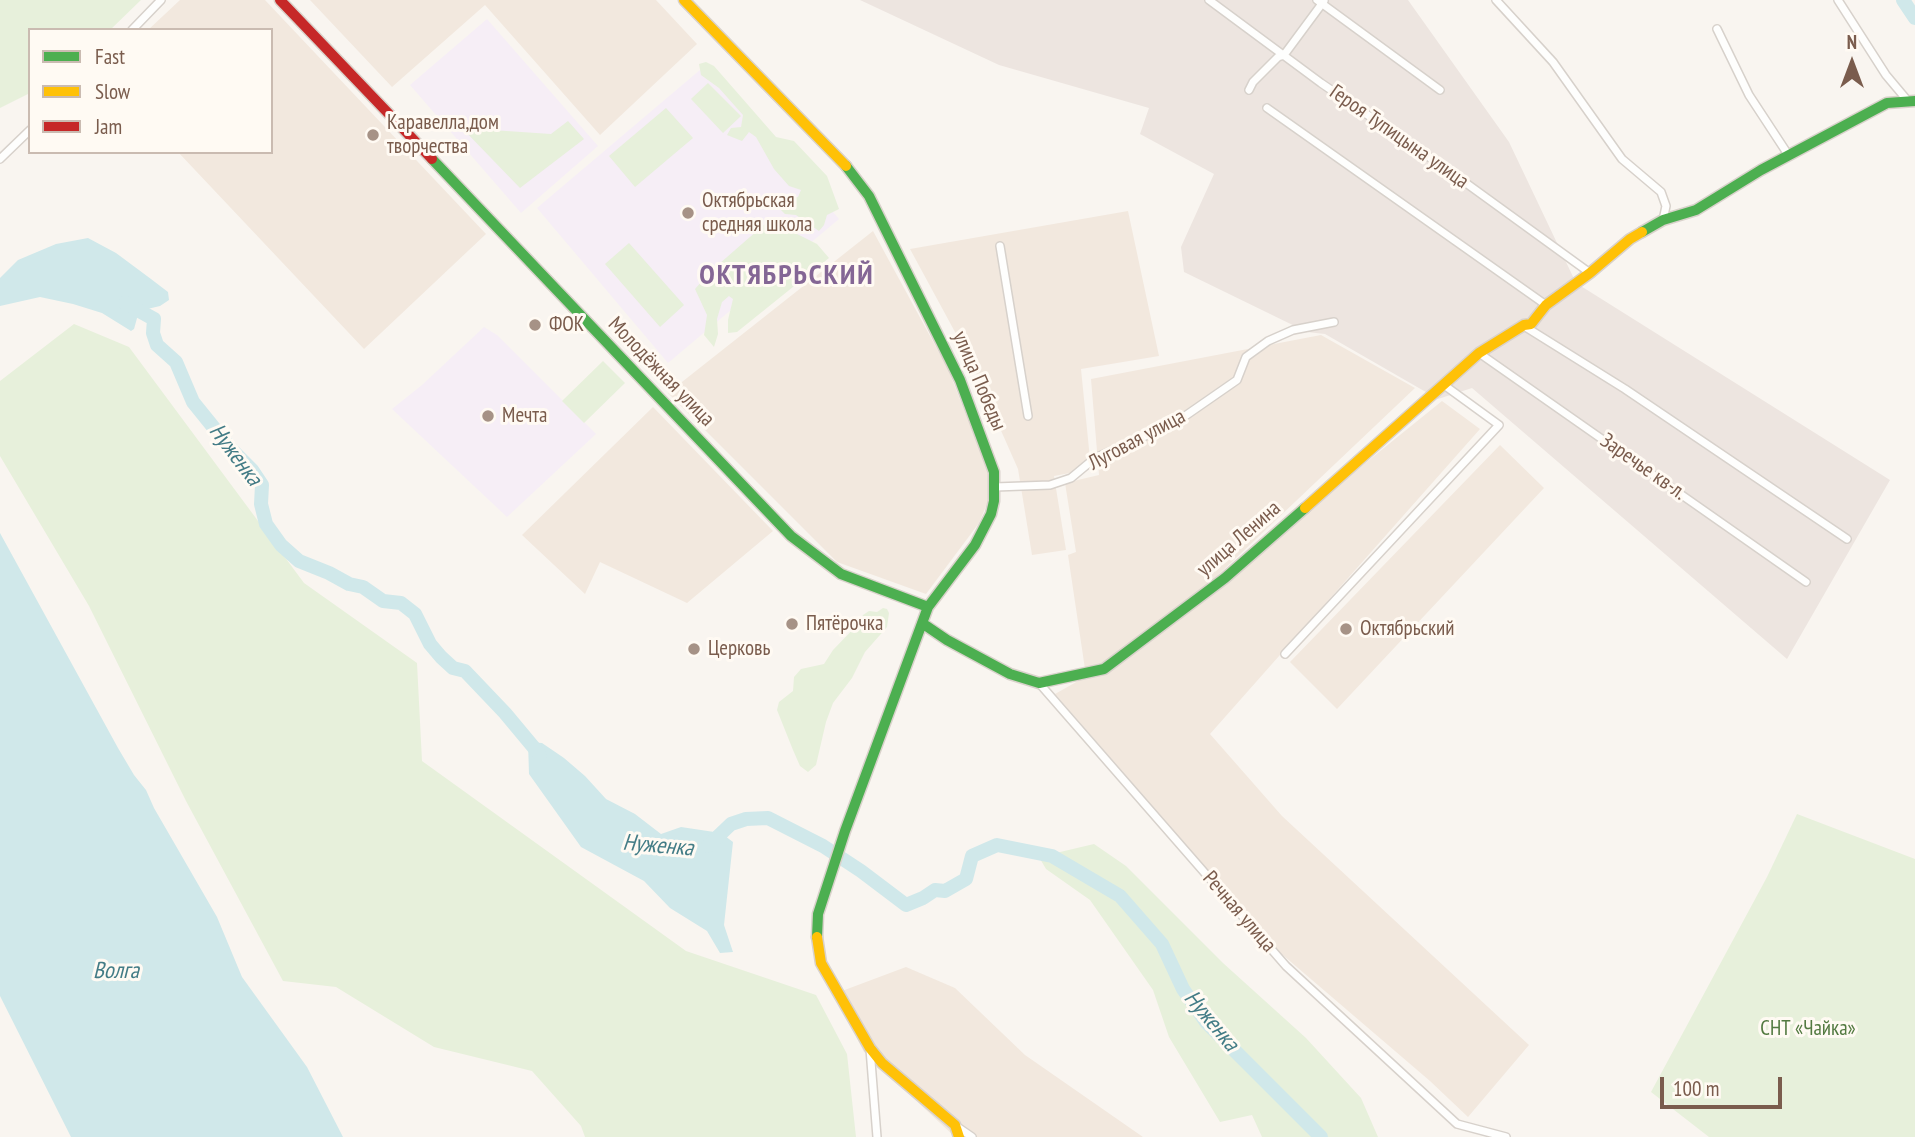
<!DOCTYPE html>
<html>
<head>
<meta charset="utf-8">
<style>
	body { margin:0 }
	#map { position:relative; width:1915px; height:1137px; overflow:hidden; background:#f9f5f0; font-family:"PT Sans Narrow",sans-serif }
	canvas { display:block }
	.legend { position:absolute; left:28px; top:28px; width:245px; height:126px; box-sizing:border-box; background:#fffaf3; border:2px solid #cabbb1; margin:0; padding:9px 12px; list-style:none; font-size:21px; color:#7a5c4d }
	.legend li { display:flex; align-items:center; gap:14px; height:35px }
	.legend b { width:35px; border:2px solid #cabbb1 }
	.north { position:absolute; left:1817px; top:28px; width:70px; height:70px; -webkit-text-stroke:5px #fffaf3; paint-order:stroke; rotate:0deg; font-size:19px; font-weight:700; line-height:28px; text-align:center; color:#7a5c4d }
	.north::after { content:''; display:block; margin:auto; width:24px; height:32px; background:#7a5c4d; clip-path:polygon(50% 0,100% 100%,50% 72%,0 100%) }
	.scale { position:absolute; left:1660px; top:1077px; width:122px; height:32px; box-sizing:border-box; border:4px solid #7a5c4d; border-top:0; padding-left:9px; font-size:21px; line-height:24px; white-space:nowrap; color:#7a5c4d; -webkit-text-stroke:5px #fffaf3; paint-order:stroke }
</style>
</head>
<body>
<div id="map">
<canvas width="1915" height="1137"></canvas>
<ul class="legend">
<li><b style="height:9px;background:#4caf50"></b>Fast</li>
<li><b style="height:9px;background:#ffc107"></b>Slow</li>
<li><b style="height:9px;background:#c62828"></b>Jam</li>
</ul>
<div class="north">N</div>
<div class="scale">100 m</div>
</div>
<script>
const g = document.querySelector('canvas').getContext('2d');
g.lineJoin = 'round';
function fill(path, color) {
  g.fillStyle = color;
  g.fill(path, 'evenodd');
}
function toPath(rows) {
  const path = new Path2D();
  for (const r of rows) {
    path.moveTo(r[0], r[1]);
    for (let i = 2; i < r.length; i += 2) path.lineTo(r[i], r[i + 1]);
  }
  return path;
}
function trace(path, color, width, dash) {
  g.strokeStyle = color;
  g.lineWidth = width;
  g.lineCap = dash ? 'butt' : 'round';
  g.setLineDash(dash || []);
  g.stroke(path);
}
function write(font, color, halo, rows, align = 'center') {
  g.font = font + ' "PT Sans Narrow",sans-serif';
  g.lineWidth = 6;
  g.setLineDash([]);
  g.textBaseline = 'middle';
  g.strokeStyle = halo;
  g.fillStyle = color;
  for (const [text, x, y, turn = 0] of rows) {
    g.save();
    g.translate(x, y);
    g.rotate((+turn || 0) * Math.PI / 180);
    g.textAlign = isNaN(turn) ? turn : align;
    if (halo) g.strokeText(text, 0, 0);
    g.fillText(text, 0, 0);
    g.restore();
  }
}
fill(toPath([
	[180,0,265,0,486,234,364,349,178,152,271,152,271,30,148,30],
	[310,0,656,0,697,44,600,135,485,5,392,87],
	[1128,211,1159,356,1081,369,1091,469,1054,476,1066,550,1032,555,1018,469,968,356,910,249],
	[873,231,948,369,989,473,989,499,979,523,926,594,837,562,668,393],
	[1321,335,1415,388,1197,595,1134,650,1442,401,1480,429,1210,734,1282,816,1529,1045,1468,1117,1430,1081,1277,950,1055,694,1101,668,1085,669,1068,555,1076,552,1065,483,1099,475,1091,379],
	[653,407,773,531,687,603,600,562,585,594,522,535],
	[1500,445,1544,488,1337,709,1290,662],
	[906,967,955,988,1025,1055,1143,1137,955,1137,864,1052,834,994]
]), '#f2e8de');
fill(toPath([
	[860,0,1408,0,1509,142,1576,283,1890,480,1787,659,1472,388,1438,399,1325,334,1307,332,1184,272,1181,247,1214,174,1140,134,1149,108,999,65]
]), '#ede5e0');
fill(toPath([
	[487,19,598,146,521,213,410,85],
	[707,64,839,219,668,363,537,208],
	[484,327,497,335,596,434,507,517,392,409,422,385]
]), '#f6eef6');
fill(toPath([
	[0,0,141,0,110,30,30,30,30,93,0,108],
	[706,62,714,66,776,137,794,141,827,176,839,209,827,215,824,225,819,231,796,215,785,214,778,207,787,200,798,197,801,190,789,186,774,169,756,137,749,132,742,141,727,135,731,128,741,127,743,115,719,88,701,75,699,64],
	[708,83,741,116,723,133,691,99],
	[666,108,693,138,635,187,609,156],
	[568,121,584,139,520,188,462,128,551,134],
	[766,223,785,228,817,244,829,258,737,332,728,333,728,320,733,299,729,296,722,302,717,319,718,334,714,347,704,335,707,315,695,289,711,271],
	[629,243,684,305,660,327,605,264],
	[74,324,129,347,304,583,417,663,422,761,686,951,816,995,847,1054,856,1137,585,1137,581,1126,532,1071,434,1047,336,987,283,981,186,801,89,606,0,456,0,381],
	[603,361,625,383,584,423,562,401],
	[883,608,887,609,889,613,887,627,865,652,852,678,833,703,826,722,816,765,808,772,800,766,793,750,777,710,779,702,793,691,794,677,801,669,824,664,833,650,860,622,863,615,869,611,877,612],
	[1797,814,1915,859,1915,1137,1709,1137,1651,1092,1767,877],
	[1094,844,1126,866,1223,963,1306,1038,1361,1098,1378,1137,1262,1137,1252,1115,1220,1122,1169,1037,1153,990,1090,900,1046,869,1039,857]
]), '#e7f0db');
fill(toPath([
	[88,238,116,253,151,279,168,292,169,300,160,306,139,311,134,329,131,331,102,313,73,304,40,297,0,306,0,278,18,260,56,244],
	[0,533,118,748,134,775,146,790,154,808,217,917,242,977,307,1067,343,1137,71,1137,0,996],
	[528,742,542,743,564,758,585,776,606,799,635,814,661,834,681,827,721,833,733,842,724,925,733,952,720,953,707,931,670,908,644,881,581,847,529,774]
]), '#d0e8ea');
trace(toPath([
	[1903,0,1915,18],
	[125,303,154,319,153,333,157,345,176,362,193,402,231,449,252,470,262,485,261,504,266,524,281,545,299,561,329,573,349,584,363,587,383,601,401,603,415,614,430,644,441,657,453,668,465,671,505,713,540,755],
	[708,846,731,824,746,819,768,818,823,846,861,871,906,905,923,898,935,890,945,891,966,879,972,856,997,845,1052,856,1120,896,1162,944,1183,989,1206,1022,1321,1137]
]), '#d0e8ea', 14);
const street = toPath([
	[1209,0,1321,83,1448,170,1590,273],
	[1317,0,1440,90],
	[1496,0,1553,62,1622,159,1661,192,1666,206,1663,220],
	[1838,0,1886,75,1907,100],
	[1717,29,1749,95,1789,156],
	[132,30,161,0],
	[1249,90,1253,82,1278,57,1284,55,1324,1],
	[1267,108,1546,305],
	[0,159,30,130],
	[1000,246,1028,416],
	[1524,326,1625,389,1847,539],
	[1479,353,1806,582],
	[995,487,1050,485,1071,478,1095,458,1175,423,1237,380,1246,357,1268,341,1293,330,1334,322],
	[1285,654,1499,425,1444,385],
	[1039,683,1286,966,1457,1124,1506,1137],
	[870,1049,877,1137],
	[956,1126,972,1137]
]);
const fast = toPath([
	[432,159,791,536,841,574,928,607],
	[1642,232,1663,220,1696,210,1761,170,1887,103,1915,101],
	[922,623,947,640,1010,674,1039,683,1104,669,1225,578,1305,508],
	[817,937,818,914,845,831,928,607,975,545,991,514,994,501,994,472,960,380,869,196,846,166]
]);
const slow = toPath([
	[684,0,846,166],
	[1305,508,1479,353,1524,325,1531,324,1546,305,1590,273,1630,239,1642,232],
	[817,937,821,963,870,1048,882,1063,955,1125,959,1137]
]);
const jam = toPath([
	[280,0,432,159]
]);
trace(street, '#d7d1cb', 10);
trace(fast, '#d9d2cb', 13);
trace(slow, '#d9d2cb', 13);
trace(jam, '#d9d2cb', 13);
trace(street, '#fefefd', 7);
trace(fast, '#4caf50', 10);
trace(slow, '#ffc107', 10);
trace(jam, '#c62828', 10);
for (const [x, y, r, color] of [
	[373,135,7,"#a69286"],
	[688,213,7,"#a69286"],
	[535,325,7,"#a69286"],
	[488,416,7,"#a69286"],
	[792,624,7,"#a69286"],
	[1346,629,7,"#a69286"],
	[694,649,7,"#a69286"]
]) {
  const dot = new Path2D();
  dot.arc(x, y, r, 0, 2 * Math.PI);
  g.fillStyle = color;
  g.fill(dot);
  trace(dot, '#fffaf3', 2.5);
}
write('21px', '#7a5c4d', '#fffaf3', [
	["Каравелла,дом",387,123],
	["творчества",387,147],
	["Октябрьская",702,201],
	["средняя школа",702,225],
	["ФОК",549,325],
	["Мечта",502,416],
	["Пятёрочка",806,624],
	["Октябрьский",1360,629],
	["Церковь",708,649]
], 'left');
write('21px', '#7a5c4d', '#fffaf3', [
	["Героя Тупицына улица",1399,137,35],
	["Молодёжная улица",661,372,46],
	["улица Победы",979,381,67],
	["Луговая улица",1137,440,-28],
	["Заречье кв-л.",1643,467,35],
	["улица Ленина",1239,539,-41],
	["Речная улица",1239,912,49]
]);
write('21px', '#537a41', '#fffaf3', [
	["СНТ «Чайка»",1808,1029]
]);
write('italic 23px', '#437c86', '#fffaf3', [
	["Нуженка",235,455,53],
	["Нуженка",658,846,5],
	["Волга",116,971],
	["Нуженка",1211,1021,50]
]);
g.letterSpacing = '2px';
write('bold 28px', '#846695', '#fffaf3', [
	["ОКТЯБРЬСКИЙ",787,276]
]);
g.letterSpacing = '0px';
</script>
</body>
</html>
